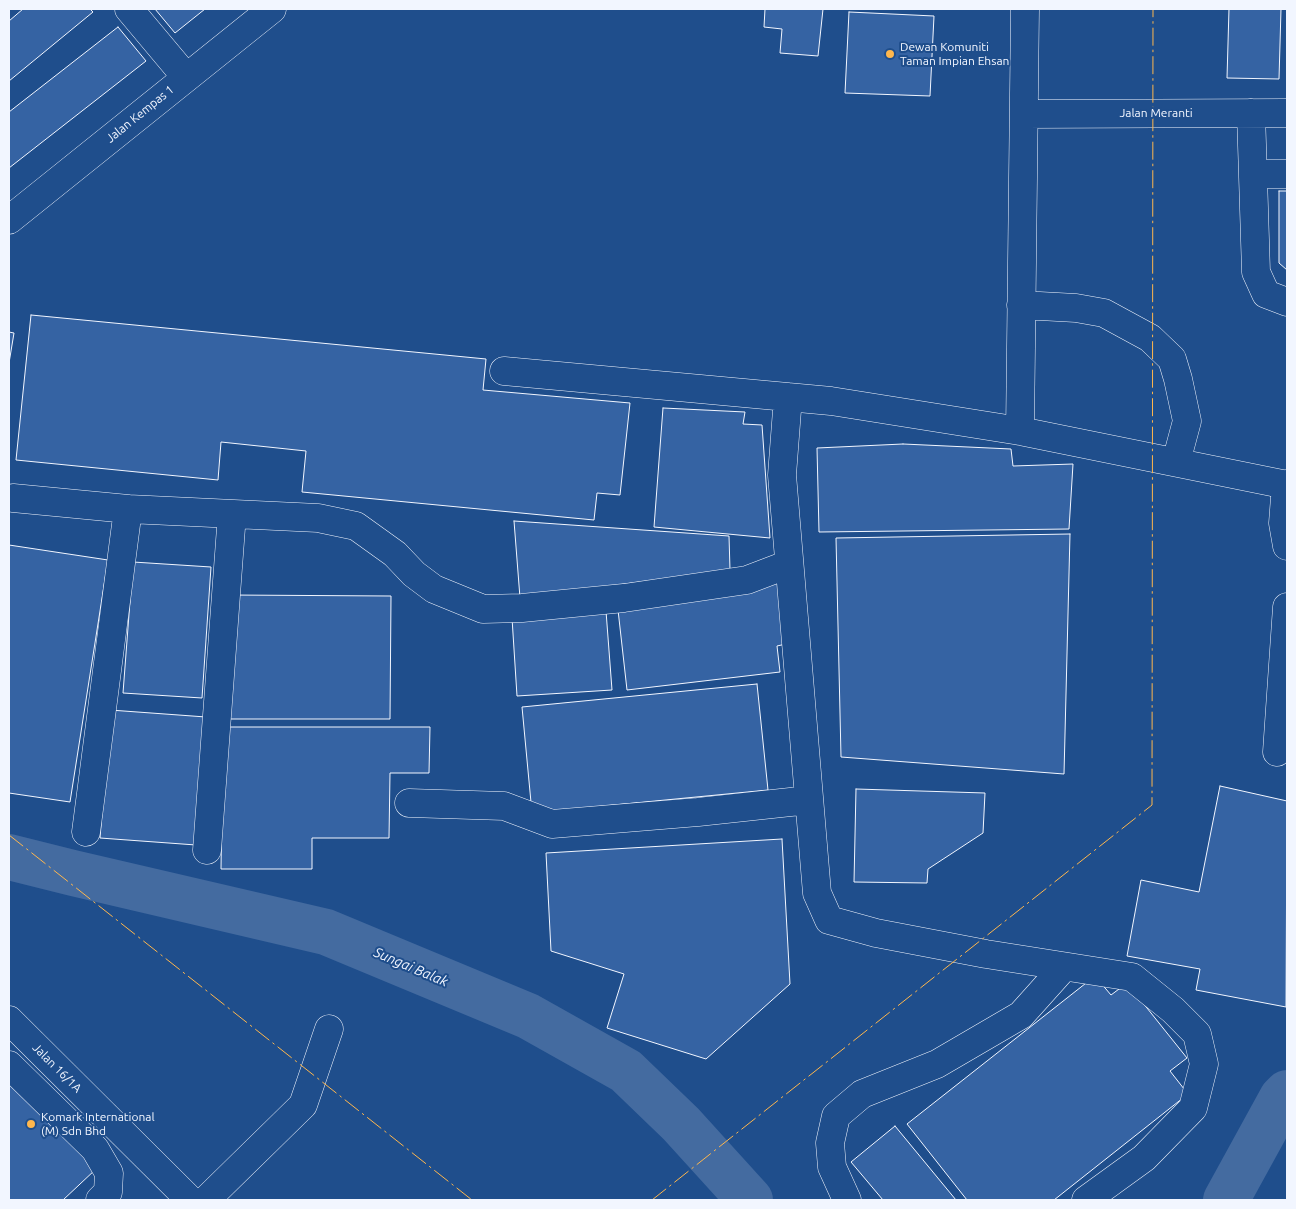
<!DOCTYPE html>
<html>
<head>
<meta charset="utf-8">
<style>
	body { margin:0 }
	#map { position:relative; width:1296px; height:1209px; overflow:hidden; background:#1f4e8c; font-family:Ubuntu,sans-serif }
	canvas { display:block }
	.frame { position:absolute; inset:0; border:10px solid #f2f6ff; pointer-events:none }
</style>
</head>
<body>
<div id="map">
<canvas width="1296" height="1209"></canvas>
<div class="frame"></div>
</div>
<script>
const g = document.querySelector('canvas').getContext('2d');
g.lineJoin = 'round';
function toPath(rows) {
  const path = new Path2D();
  for (const r of rows) {
    path.moveTo(r[0], r[1]);
    for (let i = 2; i < r.length; i += 2) path.lineTo(r[i], r[i + 1]);
  }
  return path;
}
function trace(path, color, width, dash) {
  g.strokeStyle = color;
  g.lineWidth = width;
  g.lineCap = dash ? 'butt' : 'round';
  g.setLineDash(dash || []);
  g.stroke(path);
}
function fill(path, color) {
  g.fillStyle = color;
  g.fill(path, 'evenodd');
}
function write(font, color, halo, rows, align = 'center') {
  g.font = font + ' Ubuntu,sans-serif';
  g.lineWidth = 4;
  g.setLineDash([]);
  g.textBaseline = 'middle';
  g.strokeStyle = halo;
  g.fillStyle = color;
  for (const [text, x, y, turn = 0] of rows) {
    g.save();
    g.translate(x, y);
    g.rotate((+turn || 0) * Math.PI / 180);
    g.textAlign = isNaN(turn) ? turn : align;
    if (halo) g.strokeText(text, 0, 0);
    g.fillText(text, 0, 0);
    g.restore();
  }
}
trace(toPath([
	[9,857,73,873,326,932,528,1016,626,1071,681,1124,750,1200],
	[1226,1200,1282,1098,1287,1093]
]), '#446ba0', 46);
const building = toPath([
	[23,9,90,9,93,12,9,81,9,21,23,9],
	[155,9,205,9,175,33,155,9],
	[765,9,823,9,818,56,780,53,782,29,764,27,765,9],
	[1229,9,1281,9,1279,79,1227,78,1229,9],
	[849,12,934,16,930,96,845,93,849,12],
	[118,27,146,61,9,168,9,112,118,27],
	[1279,191,1287,191,1287,270,1279,263,1279,191],
	[31,315,486,359,483,390,630,403,620,495,597,493,594,520,302,492,306,451,221,442,218,480,16,460,31,315],
	[9,332,14,333,9,363,9,332],
	[663,408,745,412,743,424,762,425,770,538,654,527,663,408],
	[903,444,1011,449,1013,466,1073,464,1069,529,819,532,817,448,903,444],
	[514,521,729,536,730,570,520,598,514,521],
	[1070,534,1064,774,841,757,836,538,1070,534],
	[9,545,108,560,70,802,9,793,9,545],
	[133,562,211,567,202,698,123,693,133,562],
	[779,582,786,644,777,646,780,672,627,690,617,601,779,582],
	[227,595,391,596,390,719,226,719,227,595],
	[606,611,612,690,517,696,512,618,606,611],
	[757,684,768,790,532,813,522,707,757,684],
	[110,710,206,717,196,845,100,838,110,710],
	[223,727,430,727,429,773,390,773,389,838,312,838,312,869,221,869,223,727],
	[1220,786,1287,801,1286,1007,1196,990,1200,969,1127,956,1141,880,1199,892,1220,786],
	[856,789,985,793,983,833,928,869,927,883,854,882,856,789],
	[782,839,790,984,706,1059,607,1028,624,974,551,951,546,853,782,839],
	[1095,976,1111,995,1127,983,1187,1058,1170,1071,1188,1094,1054,1200,967,1200,907,1124,1095,976],
	[9,1079,96,1169,63,1200,9,1200,9,1079],
	[895,1126,956,1200,883,1200,851,1162,895,1126]
]);
fill(building, '#3563a3');
trace(building, '#f2f6ff', 1);
const minor = toPath([
	[129,9,186,77],
	[1251,113,1256,272,1266,294,1287,302],
	[1024,114,1287,113],
	[1253,174,1287,174],
	[9,220,272,9],
	[1021,305,1076,308,1104,313,1150,338,1172,359,1178,379,1187,421,1176,462],
	[504,371,831,401,1020,431,1287,485],
	[788,397,782,475,817,893,829,920,876,933,986,954,1132,977,1173,1010,1197,1034,1204,1064,1193,1108,1144,1158,1086,1200],
	[1020,431,1025,9],
	[1286,484,1283,523,1287,546],
	[13,498,128,509,318,518,356,526,395,554,414,574,434,589,483,609,522,608,624,598,747,580,789,564],
	[1277,752,1287,607],
	[409,803,504,806,552,824,698,812,809,800],
	[86,832,128,509],
	[207,850,232,514],
	[9,1020,190,1200],
	[9,1065,95,1149,109,1173,108,1192,100,1200],
	[206,1200,303,1105,329,1029],
	[847,1200,832,1167,830,1143,836,1116,862,1094,937,1064,1021,1015,1064,967]
]);
trace(minor, '#f2f6ff', 29);
trace(minor, '#1f4e8c', 28);
trace(toPath([
	[9,835,472,1200],
	[652,1200,1152,805,1153,9]
]), '#ffb74d', 1, [18, 4, 2.5, 4]);
for (const [x, y, r, color] of [
	[890,54,5,"#ffb74d"],
	[31,1124,5,"#ffb74d"]
]) {
  const dot = new Path2D();
  dot.arc(x, y, r, 0, 2 * Math.PI);
  g.fillStyle = color;
  g.fill(dot);
  trace(dot, '#1f4e8c', 2);
}
write('12px', '#f2f6ff', '#1f4e8c', [
	["Dewan Komuniti",900,47],
	["Taman Impian Ehsan",900,61],
	["Komark International",41,1117],
	["(M) Sdn Bhd",41,1131]
], 'left');
write('12px', '#f2f6ff', '#1f4e8c', [
	["Jalan Meranti",1156,113],
	["Jalan Kempas 1",140,114,-39],
	["Jalan 16/1A",57,1068,45]
]);
write('italic 14px', '#f2f6ff', '#1f4e8c', [
	["Sungai Balak",411,967,23]
]);
</script>
</body>
</html>
